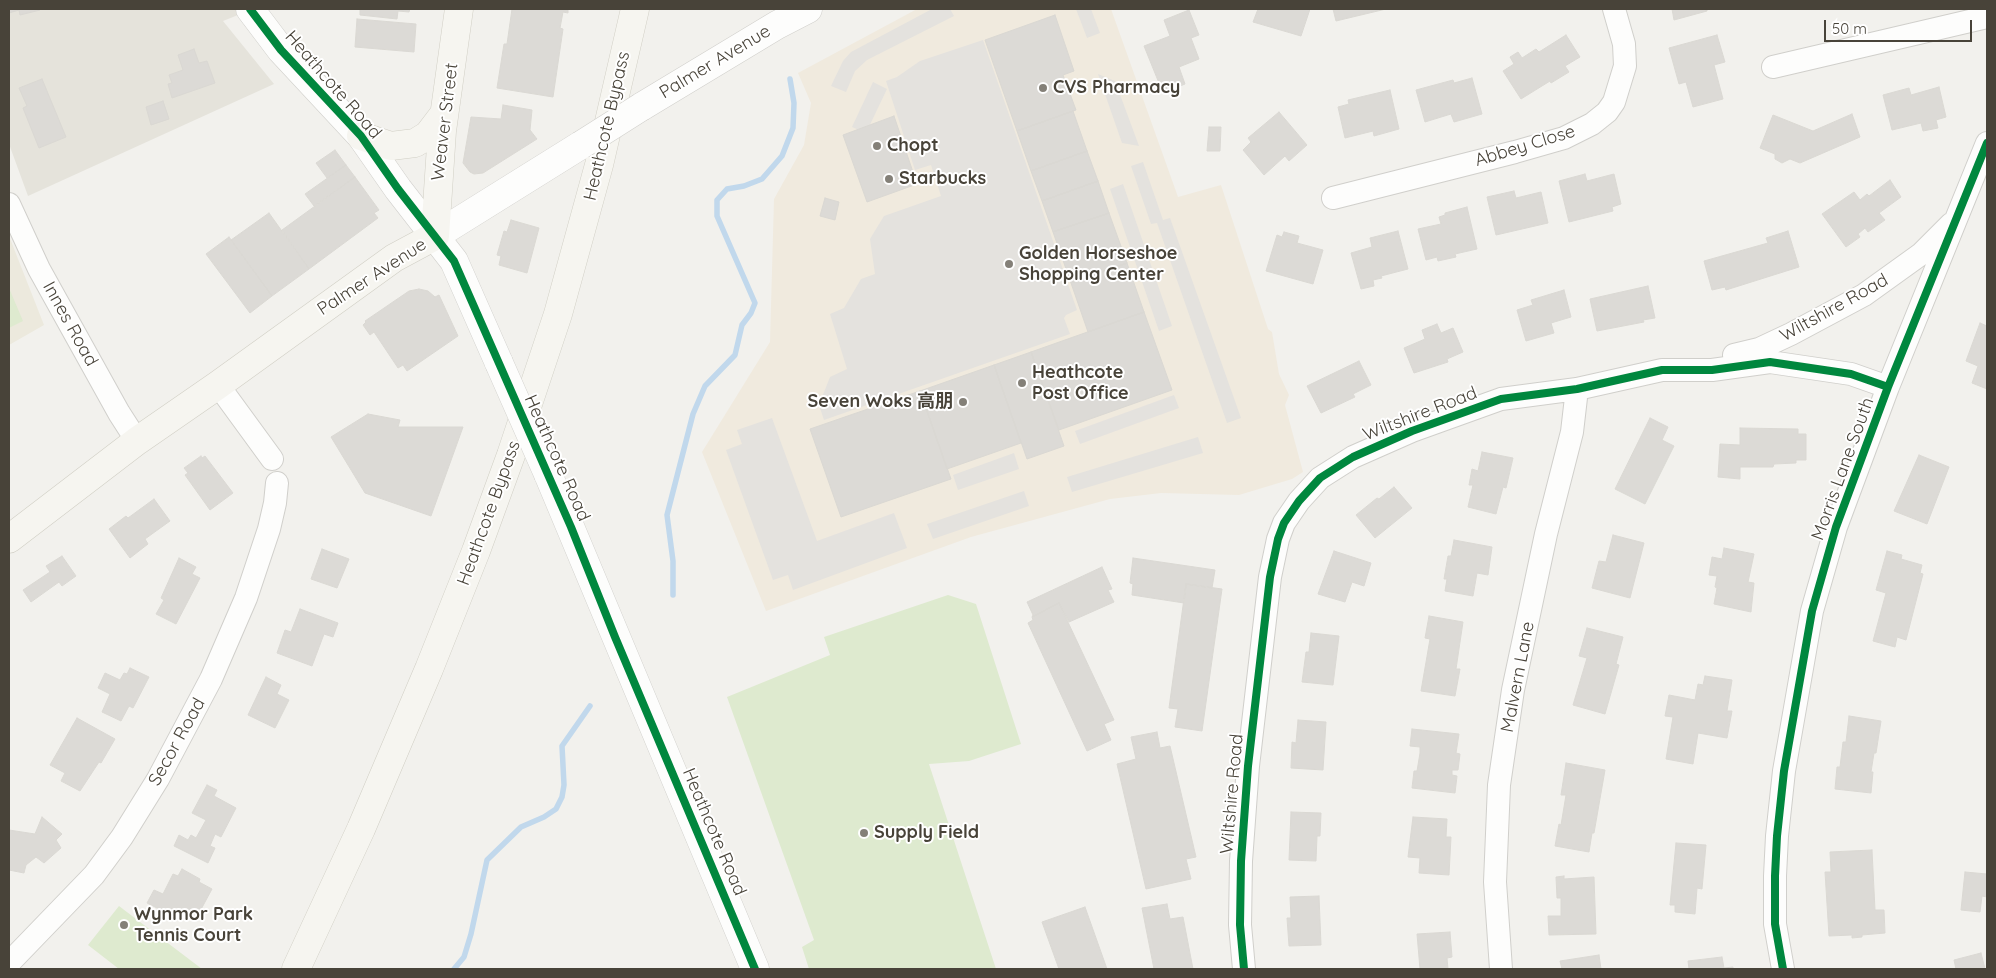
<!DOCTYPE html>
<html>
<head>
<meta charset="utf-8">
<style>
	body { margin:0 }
	#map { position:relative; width:1996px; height:978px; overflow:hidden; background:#f2f1ed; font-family:Quicksand,sans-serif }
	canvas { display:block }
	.frame { position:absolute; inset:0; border:10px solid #484339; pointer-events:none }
	.scale { position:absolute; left:1824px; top:20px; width:148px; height:22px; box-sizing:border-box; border:2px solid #484339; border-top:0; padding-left:6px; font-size:15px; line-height:18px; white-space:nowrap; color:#484339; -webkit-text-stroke:4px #fff; paint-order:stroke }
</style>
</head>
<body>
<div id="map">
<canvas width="1996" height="978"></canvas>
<div class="frame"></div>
<div class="scale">50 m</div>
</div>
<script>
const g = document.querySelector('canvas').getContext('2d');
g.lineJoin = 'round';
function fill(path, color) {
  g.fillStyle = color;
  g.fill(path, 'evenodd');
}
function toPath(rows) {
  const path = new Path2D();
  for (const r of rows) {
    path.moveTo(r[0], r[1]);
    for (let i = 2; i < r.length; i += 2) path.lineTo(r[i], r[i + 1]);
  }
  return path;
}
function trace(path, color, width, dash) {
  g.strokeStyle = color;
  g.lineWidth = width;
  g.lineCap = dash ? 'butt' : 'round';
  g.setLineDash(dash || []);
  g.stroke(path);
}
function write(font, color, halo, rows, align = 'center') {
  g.font = font + ' Quicksand,"Noto Sans SC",sans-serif';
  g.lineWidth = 4;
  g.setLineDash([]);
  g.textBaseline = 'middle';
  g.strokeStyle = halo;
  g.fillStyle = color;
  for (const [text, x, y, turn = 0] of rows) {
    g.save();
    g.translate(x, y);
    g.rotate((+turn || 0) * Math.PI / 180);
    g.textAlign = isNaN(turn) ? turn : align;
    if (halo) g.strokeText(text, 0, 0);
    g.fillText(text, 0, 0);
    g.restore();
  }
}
fill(toPath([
	[9,9,253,9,223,21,274,84,28,196,9,144]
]), '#e5e3db');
fill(toPath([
	[917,9,1111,9,1178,197,1221,185,1268,329,1272,332,1279,374,1289,395,1285,405,1303,472,1292,479,1239,495,1161,493,1110,499,971,537,766,611,702,452,770,342,774,199,804,145,811,103,798,73]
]), '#f0eade');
fill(toPath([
	[9,236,44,325,9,345]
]), '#ece9dd');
fill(toPath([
	[9,288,23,321,9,328],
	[948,595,976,604,1021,744,969,761,929,764,996,969,809,969,802,947,814,940,727,697,830,655,824,637],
	[119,906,202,969,119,969,88,945]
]), '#deeacf');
fill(toPath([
	[932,9,950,9,954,16,867,60,855,71,846,92,831,86,843,61,851,52],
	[1076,9,1091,9,1100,33,1087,38],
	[983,40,1077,310,1066,315,1064,318,1070,334,824,420,819,405,830,377,847,369,830,314,844,308,861,279,875,274,870,239,884,216,941,196,931,165,915,170,886,81,897,77,920,61],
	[1098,74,1115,81,1139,146,1122,143],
	[873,82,887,89,866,133,852,127],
	[1143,162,1163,220,1170,218,1241,418,1227,423,1157,223,1151,224,1131,166],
	[1123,184,1172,326,1159,331,1110,189],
	[1174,395,1179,408,1080,444,1075,431],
	[772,418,817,541,894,513,907,548,793,590,788,575,773,580,726,450,742,444,737,430],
	[1198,437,1203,453,1072,492,1067,477],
	[1014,453,1019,469,958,490,953,475],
	[1024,491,1029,506,933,539,927,524]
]), '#e4e2de');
trace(toPath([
	[673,595,673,561,667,515,693,414,705,386,735,355,742,325,751,313,755,303,717,216,717,200,727,189,744,186,762,179,782,156,793,128,794,103,790,79],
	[454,969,464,957,471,934,487,860,521,827,544,817,556,809,562,797,564,785,562,746,590,706]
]), '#c1d8ec', 5.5);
const building = toPath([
	[9,9,39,9,40,10,20,15,19,10,9,13,9,9],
	[360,9,410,9,409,12,398,11,397,19,360,15,360,9],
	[512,9,568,9,568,13,563,12,560,28,563,29,553,97,497,88,504,44,507,44,512,9],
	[1258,9,1310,9,1301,36,1253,22,1258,9],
	[1333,9,1386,9,1336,21,1333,9],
	[1672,9,1707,9,1707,11,1674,20,1672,9],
	[1189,10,1199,35,1191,38,1199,59,1179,67,1185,84,1163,93,1144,46,1170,36,1164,20,1189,10],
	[1055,15,1074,71,1063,75,1076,110,1017,131,985,40,1055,15],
	[357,19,416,24,414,52,355,47,357,19],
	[1566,35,1580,57,1565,66,1569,72,1551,83,1550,81,1521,99,1503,71,1514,64,1510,57,1518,52,1522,58,1536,49,1539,52,1566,35],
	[1717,35,1725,62,1714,65,1723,99,1693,107,1686,82,1679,84,1669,48,1717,35],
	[194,49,199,63,207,61,215,83,172,98,168,84,172,83,169,75,183,70,178,55,194,49],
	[1472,78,1482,114,1454,122,1451,114,1425,122,1416,90,1453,80,1454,83,1472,78],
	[42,79,66,137,39,148,23,108,27,106,19,88,42,79],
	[1939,87,1946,117,1936,120,1938,128,1923,131,1921,123,1892,130,1883,95,1909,88,1911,95,1939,87],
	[1390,90,1399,129,1374,136,1373,131,1345,138,1338,107,1349,104,1348,100,1390,90],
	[163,101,169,119,151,125,146,107,163,101],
	[503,105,532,110,530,130,537,139,483,173,474,174,470,172,463,163,471,117,501,119,503,105],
	[1073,111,1087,151,1031,171,1017,131,1073,111],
	[1279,112,1307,145,1289,161,1285,156,1264,175,1243,150,1251,142,1248,138,1279,112],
	[1852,114,1860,137,1800,163,1790,159,1782,163,1775,159,1775,154,1760,148,1773,115,1813,131,1852,114],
	[894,116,917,184,867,202,843,135,894,116],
	[1209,127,1221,127,1220,151,1207,151,1209,127],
	[335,150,346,165,327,178,316,163,335,150],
	[1087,151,1098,181,1042,201,1031,171,1087,151],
	[346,165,355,177,314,206,305,194,346,165],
	[1585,174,1587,181,1614,174,1621,204,1612,207,1613,211,1569,222,1559,181,1585,174],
	[355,177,379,210,374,213,378,218,309,269,282,230,355,177],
	[1890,180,1901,197,1879,213,1885,220,1868,232,1865,228,1858,234,1860,237,1846,247,1822,214,1854,192,1860,200,1867,194,1869,196,1890,180],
	[1098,181,1109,213,1053,232,1042,201,1098,181],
	[1514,191,1516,198,1541,192,1548,223,1496,235,1487,197,1514,191],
	[825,198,839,202,835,220,820,216,825,198],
	[1467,207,1477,249,1455,254,1456,257,1438,261,1437,257,1426,260,1418,229,1441,224,1439,217,1445,215,1445,213,1467,207],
	[269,213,309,269,272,296,231,240,269,213],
	[1109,213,1127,263,1071,283,1053,232,1109,213],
	[511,220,539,228,527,273,499,265,501,256,497,255,504,231,507,232,511,220],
	[1398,231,1408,269,1381,276,1382,278,1373,280,1374,286,1361,289,1351,253,1372,247,1370,238,1398,231],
	[1788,231,1799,267,1726,290,1725,287,1712,290,1704,261,1768,243,1766,238,1788,231],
	[1284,232,1299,236,1297,243,1323,250,1313,284,1266,271,1277,235,1282,237,1284,232],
	[229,237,272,296,250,313,206,254,229,237],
	[1127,263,1144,312,1088,332,1071,283,1127,263],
	[1648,286,1655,318,1643,320,1644,322,1597,331,1590,299,1648,286],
	[419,289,428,291,435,297,439,295,458,336,407,371,403,365,398,368,374,332,370,335,363,325,366,322,365,321,409,291,419,289],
	[1564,290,1571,317,1551,323,1554,333,1526,341,1517,310,1533,305,1531,300,1564,290],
	[1144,312,1172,390,1059,430,1031,352,1144,312],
	[1980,323,1987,326,1987,389,1972,383,1978,366,1966,361,1980,323],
	[1437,324,1441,333,1453,328,1463,352,1447,359,1448,362,1414,373,1404,348,1425,339,1422,330,1437,324],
	[1031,352,1064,446,1027,459,994,365,1031,352],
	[1359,361,1371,385,1353,394,1355,397,1321,413,1307,386,1359,361],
	[994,365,1021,443,947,469,920,391,994,365],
	[920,391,951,479,841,517,810,429,920,391],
	[368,414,400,420,398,427,463,427,431,516,365,493,331,437,368,414],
	[1650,418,1668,427,1662,440,1674,446,1645,504,1615,489,1650,418],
	[1740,428,1798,429,1798,434,1806,434,1806,460,1796,460,1796,463,1774,464,1773,467,1740,467,1740,479,1718,477,1720,444,1740,445,1740,428],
	[1482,452,1513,458,1506,488,1503,487,1496,514,1468,507,1473,485,1469,485,1472,469,1478,471,1482,452],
	[1919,455,1949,467,1927,524,1894,511,1919,455],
	[201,456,202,458,205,456,233,493,210,510,185,475,188,473,184,468,201,456],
	[1394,487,1412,508,1375,538,1356,515,1377,498,1379,499,1394,487],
	[154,499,170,521,145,539,148,544,130,558,109,529,126,516,128,518,154,499],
	[1613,535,1644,543,1630,598,1592,588,1599,561,1606,562,1613,535],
	[1454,540,1492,547,1488,575,1477,573,1473,596,1445,591,1447,579,1444,579,1448,556,1451,556,1454,540],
	[1724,548,1754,554,1748,582,1754,583,1751,612,1714,604,1717,588,1715,587,1717,576,1709,575,1712,557,1722,559,1724,548],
	[322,549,349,559,337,588,311,579,322,549],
	[1334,551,1371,563,1364,586,1352,582,1345,602,1318,594,1334,551],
	[1887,551,1902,555,1901,559,1922,565,1920,573,1923,574,1906,640,1897,637,1895,647,1873,641,1886,593,1876,590,1887,551],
	[62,556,76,576,62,586,59,582,31,602,23,590,50,572,46,566,62,556],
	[179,558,196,567,192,574,200,578,176,624,156,614,164,600,161,598,179,558],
	[1133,558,1215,570,1212,588,1186,584,1184,603,1132,595,1133,584,1130,583,1133,558],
	[1102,567,1112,589,1108,590,1114,602,1069,622,1059,603,1032,617,1033,615,1027,602,1102,567],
	[1186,584,1222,589,1202,731,1175,727,1178,709,1169,708,1186,584],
	[1059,603,1114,720,1104,724,1111,740,1087,751,1028,623,1033,620,1032,617,1059,603],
	[300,609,338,623,333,637,324,634,312,666,277,653,285,630,291,632,300,609],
	[1429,616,1463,622,1456,669,1460,669,1455,696,1421,691,1430,639,1425,638,1429,616],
	[1587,628,1623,637,1616,664,1619,665,1605,714,1573,705,1587,658,1579,656,1587,628],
	[1311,633,1339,636,1333,685,1302,682,1306,652,1309,652,1311,633],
	[130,668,149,677,133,708,129,706,121,721,102,712,110,694,98,688,105,673,120,680,124,673,127,674,130,668],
	[1705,676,1732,680,1727,711,1732,711,1727,738,1698,733,1693,764,1666,759,1673,717,1665,716,1669,695,1695,700,1698,684,1703,685,1705,676],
	[266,677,281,685,277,694,289,700,275,728,248,715,266,677],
	[1849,716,1881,721,1876,753,1874,753,1871,772,1873,772,1871,793,1835,789,1837,767,1840,767,1843,742,1846,742,1849,716],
	[77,718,115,739,101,763,99,762,80,791,61,781,65,773,50,765,77,718],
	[1298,720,1326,722,1323,770,1291,768,1292,742,1296,743,1298,720],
	[1412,729,1459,734,1456,753,1460,754,1458,770,1452,770,1452,775,1457,776,1455,793,1412,788,1414,771,1417,771,1420,753,1420,747,1410,746,1412,729],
	[1157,732,1160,748,1170,746,1196,857,1186,859,1191,879,1146,889,1117,764,1136,759,1131,737,1157,732],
	[1566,763,1605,770,1594,833,1592,833,1589,852,1555,846,1559,824,1561,825,1566,795,1561,795,1566,763],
	[207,785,217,790,214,796,236,808,221,837,215,834,210,846,215,848,208,863,174,846,179,835,188,840,191,835,196,838,206,820,192,813,207,785],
	[1291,812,1321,813,1320,836,1317,836,1316,861,1289,860,1291,812],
	[42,817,62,834,56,840,61,848,44,863,36,857,26,865,24,873,9,870,9,830,35,834,42,817],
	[1413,817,1447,819,1446,837,1451,837,1449,875,1419,873,1420,858,1408,857,1413,817],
	[1676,843,1706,845,1702,889,1697,888,1695,914,1675,912,1675,905,1670,905,1676,843],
	[1872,850,1875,910,1884,910,1885,933,1862,935,1862,937,1852,938,1852,935,1829,936,1825,872,1831,872,1830,852,1872,850],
	[182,869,200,879,199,882,212,889,198,915,187,909,181,920,147,903,154,890,163,894,173,874,178,876,182,869],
	[1965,872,1987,874,1987,897,1982,896,1980,912,1961,910,1965,872],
	[1564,876,1564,879,1594,877,1596,934,1549,935,1548,916,1561,916,1561,898,1557,898,1556,877,1564,876],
	[1319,896,1321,945,1289,946,1287,918,1291,918,1290,897,1319,896],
	[1167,904,1170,919,1183,917,1193,969,1154,969,1142,908,1167,904],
	[1085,907,1107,969,1059,969,1042,922,1085,907],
	[1450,932,1452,957,1447,958,1448,969,1420,969,1417,934,1450,932],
	[1981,953,1985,969,1956,969,1954,960,1981,953],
	[1599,955,1601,969,1562,969,1560,961,1599,955],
	[1722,957,1724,968,1733,967,1733,969,1689,969,1688,961,1722,957]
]);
fill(building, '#dcdad6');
trace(building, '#dad8d3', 1);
const minor = toPath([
	[1773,67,1987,17],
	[1333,198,1515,152,1564,138,1592,124,1607,112,1614,102,1625,66,1624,44,1614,9],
	[9,204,39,269,119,413,137,441],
	[1734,355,1759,349,1791,334,1864,295,1921,254,1951,224],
	[218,385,272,459],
	[9,963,94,875,122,837,158,779,211,679,246,598,269,529,275,503,277,483],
	[1244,969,1240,925,1241,861,1248,766,1270,577,1278,539,1284,523,1299,501,1320,478,1353,457,1412,431,1501,399,1577,389,1662,370,1712,370,1770,362,1851,374,1888,387],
	[1501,969,1495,882,1499,785,1513,690,1546,534,1572,432,1577,389],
	[1783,969,1775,924,1775,876,1777,836,1784,771,1812,611,1836,527,1888,387,1987,143]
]);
const tertiary = toPath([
	[250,9,281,50,361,136,398,189,454,261,499,363],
	[641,107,777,25,808,9],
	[435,236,581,145],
	[548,474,755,969]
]);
const secondary = toPath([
	[361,136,391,146,415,143,428,135,444,114],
	[9,539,137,441,218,385,394,258,435,236,442,131,459,9],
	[296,969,361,829,429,669,476,551,511,455,558,314,599,165,635,9]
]);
trace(minor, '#d0cfcb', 24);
trace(tertiary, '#d0cfcb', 29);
trace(secondary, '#d0cec4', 29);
trace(minor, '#fdfdfc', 22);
trace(tertiary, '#fdfdfc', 28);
trace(secondary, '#f6f5f0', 28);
const tertiaryBridge = toPath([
	[581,145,641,107],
	[499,363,548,474]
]);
trace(tertiaryBridge, '#d0cfcb', 29, []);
trace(tertiaryBridge, '#fdfdfc', 28);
trace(toPath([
	[250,9,281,50,361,136,398,189,454,261,571,527,615,637,755,969],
	[1244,969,1240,925,1241,861,1248,766,1270,577,1278,539,1284,523,1299,501,1320,478,1353,457,1412,431,1501,399,1577,389,1662,370,1712,370,1770,362,1851,374,1888,387],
	[1783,969,1775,924,1775,876,1777,836,1784,771,1812,611,1836,527,1888,387,1987,143]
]), '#00873e', 8);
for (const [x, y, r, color] of [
	[1043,88,5,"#848078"],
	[877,146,5,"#848078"],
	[889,179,5,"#848078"],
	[1009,264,5,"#848078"],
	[1022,383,5,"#848078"],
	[963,402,5,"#848078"],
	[864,833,5,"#848078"],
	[124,925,5,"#848078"]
]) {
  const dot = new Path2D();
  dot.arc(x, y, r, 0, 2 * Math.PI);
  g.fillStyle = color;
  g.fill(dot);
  trace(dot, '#fff', 2);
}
write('18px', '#484339', '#fff', [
	["Palmer Avenue",715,62,-31],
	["Heathcote Road",333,85,49],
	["Weaver Street",445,122,-83],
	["Heathcote Bypass",607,126,-77],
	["Abbey Close",1525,146,-17],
	["Palmer Avenue",372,277,-33],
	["Wiltshire Road",1834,308,-29],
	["Innes Road",70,324,61],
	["Wiltshire Road",1420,414,-21],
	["Heathcote Road",557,458,66],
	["Morris Lane South",1843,469,-70],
	["Heathcote Bypass",489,513,-70],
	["Malvern Lane",1518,677,-79],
	["Secor Road",177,742,-61],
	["Wiltshire Road",1232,794,-85],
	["Heathcote Road",714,832,67]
]);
write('bold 18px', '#484339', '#fff', [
	["CVS Pharmacy",1053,88],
	["Chopt",887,146],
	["Starbucks",899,179],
	["Golden Horseshoe",1019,254],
	["Shopping Center",1019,275],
	["Heathcote",1032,373],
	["Post Office",1032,394],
	["Seven Woks 高朋",953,402,"right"],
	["Supply Field",874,833],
	["Wynmor Park",134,915],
	["Tennis Court",134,936]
], 'left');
</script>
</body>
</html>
